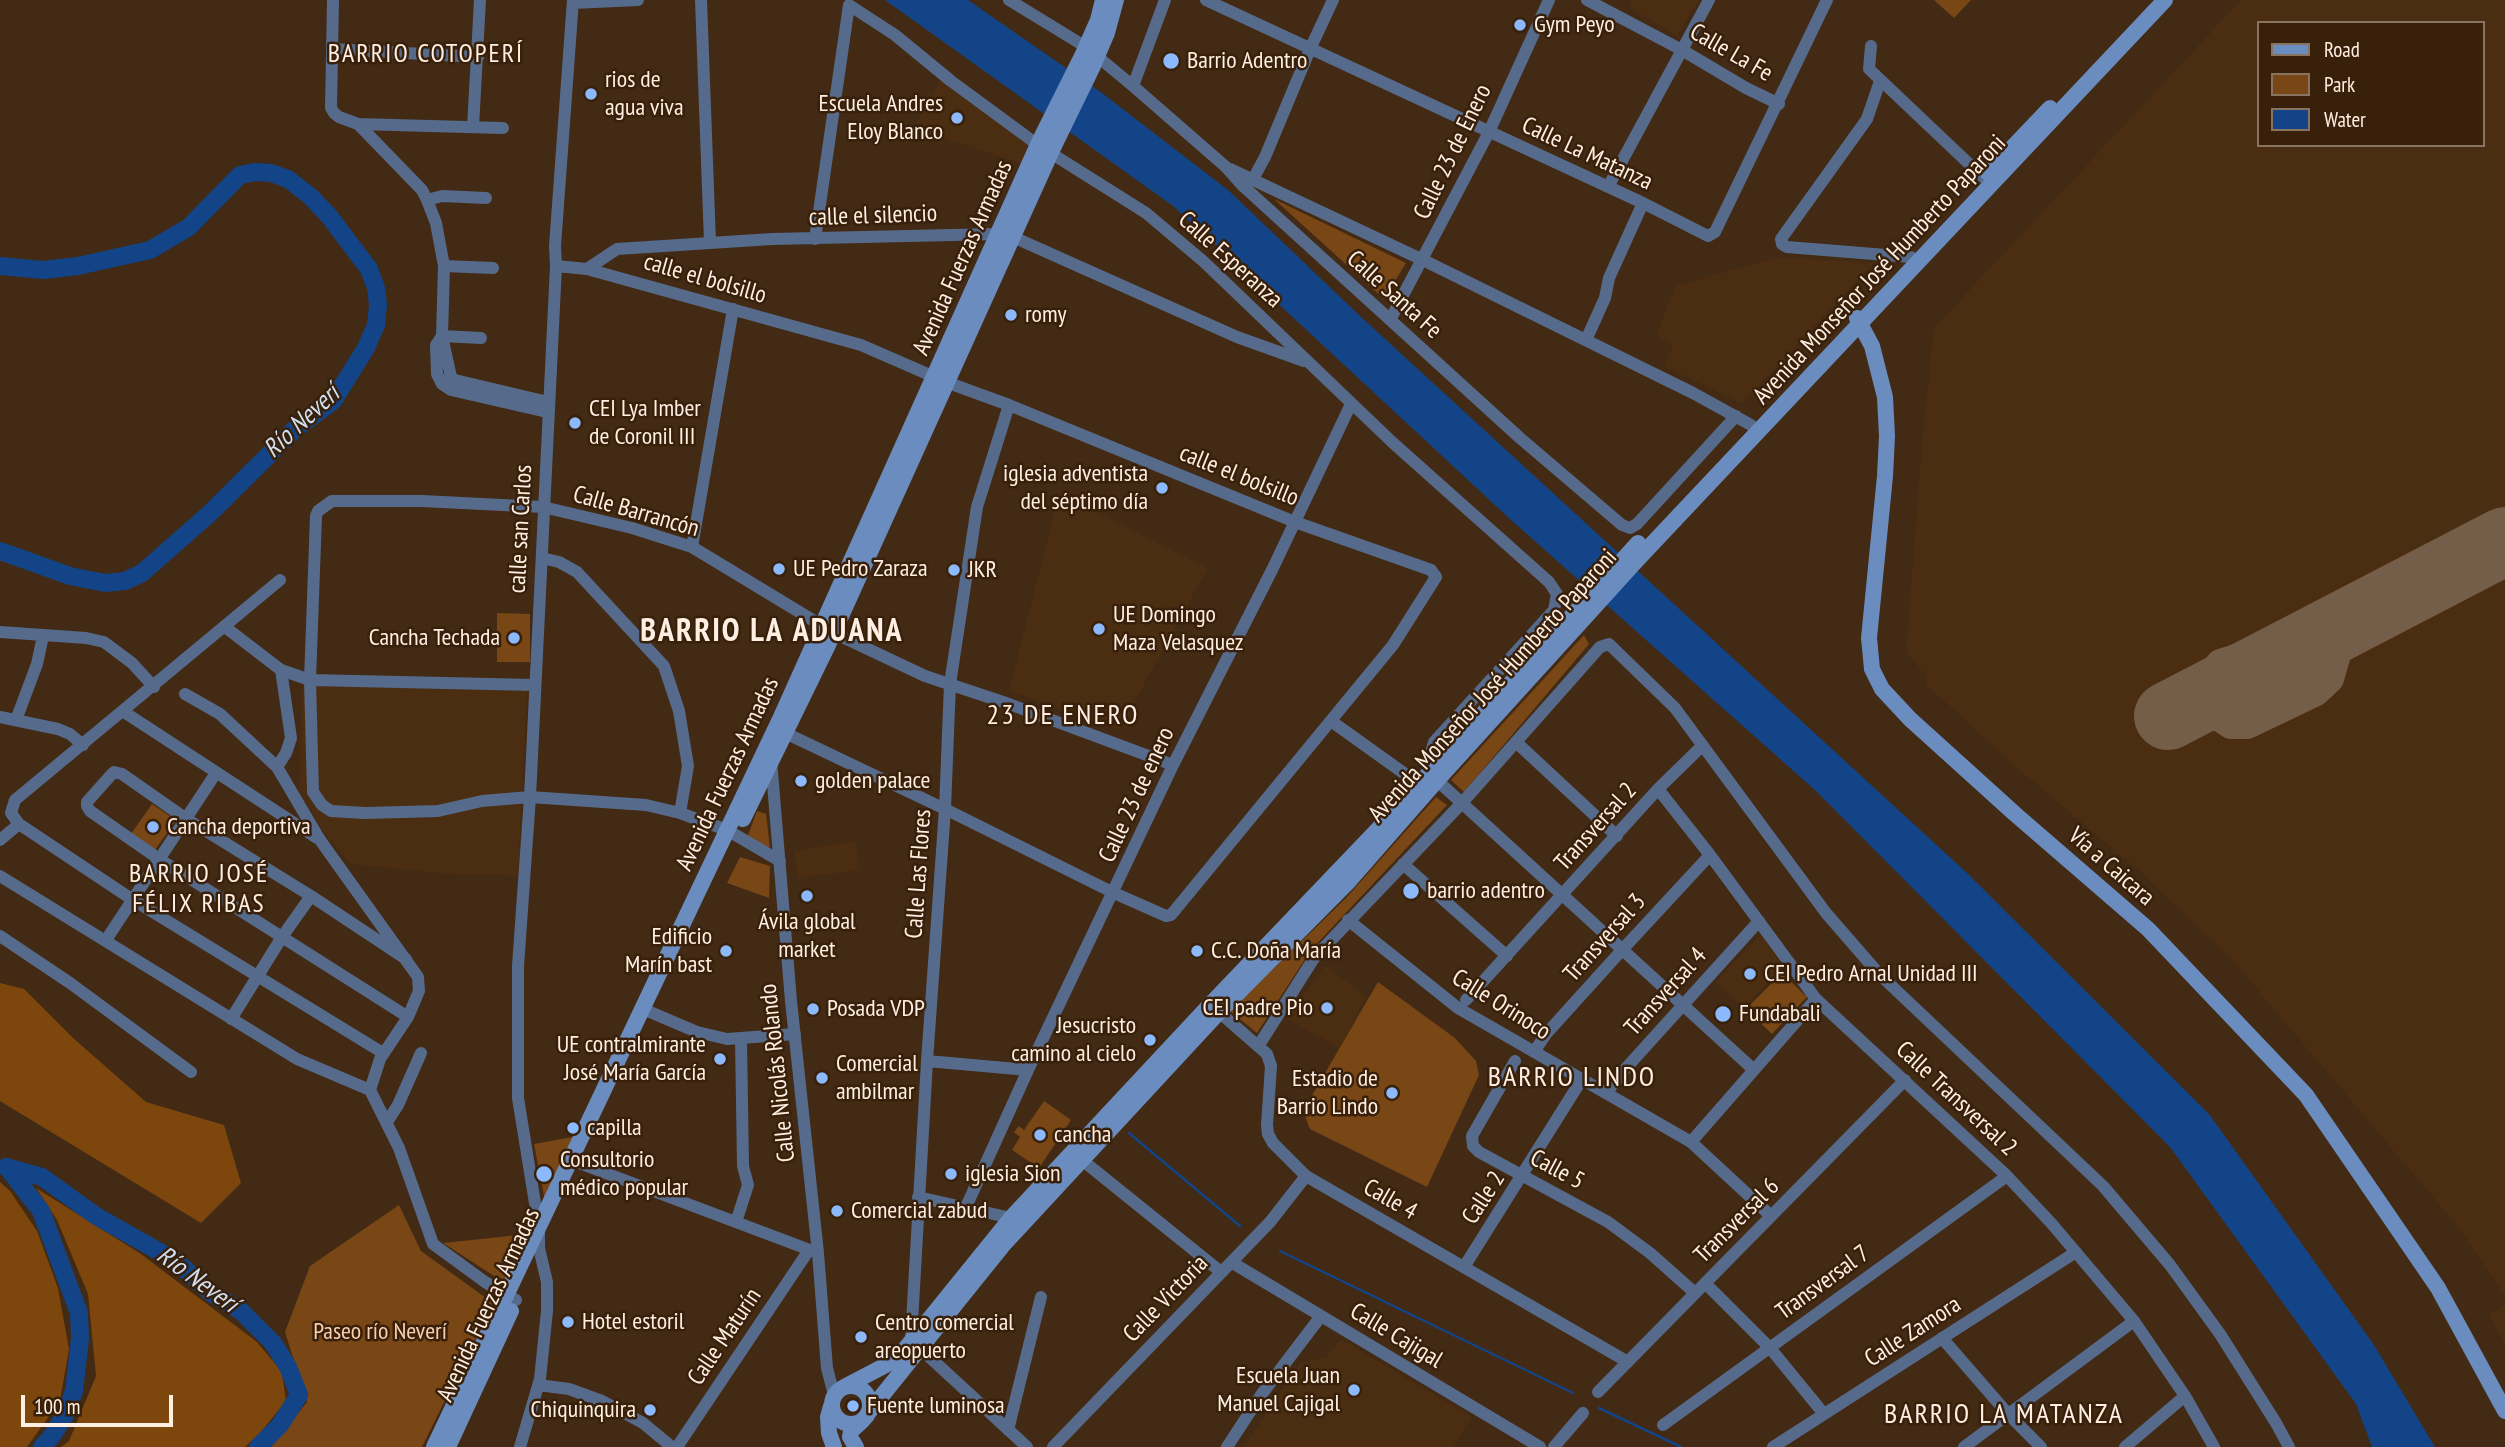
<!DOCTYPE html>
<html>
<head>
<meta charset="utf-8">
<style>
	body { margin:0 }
	#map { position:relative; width:2505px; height:1447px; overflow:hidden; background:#422a14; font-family:"PT Sans Narrow",sans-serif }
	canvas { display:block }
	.legend { position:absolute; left:2257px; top:21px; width:228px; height:126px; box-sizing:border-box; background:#38200a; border:2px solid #887260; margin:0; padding:9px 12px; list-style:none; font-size:21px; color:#ffeee2 }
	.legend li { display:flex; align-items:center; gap:14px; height:35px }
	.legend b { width:35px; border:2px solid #887260 }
	.scale { position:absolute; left:21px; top:1395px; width:152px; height:32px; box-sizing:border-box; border:4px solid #ffeee2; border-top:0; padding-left:9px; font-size:21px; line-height:24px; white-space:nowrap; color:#ffeee2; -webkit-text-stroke:5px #38200a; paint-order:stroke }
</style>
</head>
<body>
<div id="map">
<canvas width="2505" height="1447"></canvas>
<ul class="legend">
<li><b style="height:9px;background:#6a8cbe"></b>Road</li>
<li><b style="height:19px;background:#794616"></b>Park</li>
<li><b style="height:19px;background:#134487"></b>Water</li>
</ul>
<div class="scale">100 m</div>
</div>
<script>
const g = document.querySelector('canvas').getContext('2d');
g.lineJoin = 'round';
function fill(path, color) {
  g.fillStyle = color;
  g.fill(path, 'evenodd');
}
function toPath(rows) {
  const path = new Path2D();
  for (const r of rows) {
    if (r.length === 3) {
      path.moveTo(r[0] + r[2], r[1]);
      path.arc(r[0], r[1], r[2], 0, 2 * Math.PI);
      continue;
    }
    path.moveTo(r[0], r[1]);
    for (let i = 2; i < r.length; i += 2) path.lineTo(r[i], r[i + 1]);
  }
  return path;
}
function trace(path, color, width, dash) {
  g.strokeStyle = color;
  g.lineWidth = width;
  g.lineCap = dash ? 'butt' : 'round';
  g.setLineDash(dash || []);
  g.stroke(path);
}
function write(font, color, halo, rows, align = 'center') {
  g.font = font + ' "PT Sans Narrow",sans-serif';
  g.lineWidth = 5;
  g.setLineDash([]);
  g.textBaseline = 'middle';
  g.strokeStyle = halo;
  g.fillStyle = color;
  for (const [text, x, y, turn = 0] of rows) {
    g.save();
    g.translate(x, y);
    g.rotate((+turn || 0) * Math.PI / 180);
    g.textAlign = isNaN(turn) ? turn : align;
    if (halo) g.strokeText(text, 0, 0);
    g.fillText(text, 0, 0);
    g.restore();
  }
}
fill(toPath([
	[1633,0,1699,0,1677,36,1629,7],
	[2241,0,2505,0,2505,1296,2459,1228,2233,961,2143,874,2017,768,1926,684,1926,676,1906,652,1923,432,1934,328],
	[2258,23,2482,23,2482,145,2258,145],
	[940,80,982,108,1031,145,1023,164,913,128],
	[1779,257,1874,263,1742,403,1663,366,1673,344,1656,336,1675,286],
	[1059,493,1208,568,1119,730,1009,691],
	[302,685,527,691,518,876,438,873,350,864,323,831,299,791],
	[856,841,860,870,798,878,794,851],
	[1761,934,1783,966,1744,1008,1716,982],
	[1325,965,1366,996,1340,1048,1287,1019],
	[2505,1305,2505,1345,2489,1314],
	[1341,1339,1472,1417,1453,1447,1244,1447,1300,1363,1326,1357]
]), '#4b2d12');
fill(toPath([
	[1934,0,1971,0,1954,18],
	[1274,199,1406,263,1384,299],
	[497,613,530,614,530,662,497,662],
	[1584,635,1589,644,1464,792,1451,780],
	[1436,797,1447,805,1311,950,1257,1033,1230,1011,1346,898],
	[152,804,176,820,155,850,131,834],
	[757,811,766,814,770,848,747,838],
	[740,857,770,866,769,898,727,883],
	[1782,973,1807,997,1772,1034,1746,1009],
	[1378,982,1455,1038,1476,1061,1479,1075,1427,1187,1310,1129,1303,1111],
	[1044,1101,1071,1120,1039,1168,1012,1150,1020,1137,1014,1132,1019,1126,1024,1130],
	[573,1137,545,1201,534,1144],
	[399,1205,421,1251,493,1303,422,1447,271,1447,307,1402,285,1332,310,1266],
	[528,1234,505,1283,443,1243]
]), '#794616');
fill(toPath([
	[0,983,24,989,73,1038,146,1102,224,1125,241,1183,201,1223,0,1101],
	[0,1182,10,1191,37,1231,58,1288,69,1349,60,1401,27,1447,0,1447],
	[36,1188,141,1254,257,1342,282,1372,286,1401,260,1433,245,1447,61,1447,69,1441,96,1376,88,1294,57,1220]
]), '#7c460d');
fill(toPath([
	[885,0,968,0,1102,93,1228,190,1359,315,1966,872,2209,1114,2374,1345,2435,1447,2372,1447,2356,1404,2170,1147,1816,791,1511,520,1173,206]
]), '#134487');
trace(toPath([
	[1129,1133,1240,1226],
	[1280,1251,1573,1393],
	[1599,1408,1681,1447]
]), '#134487', 2.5);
trace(toPath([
	[0,266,43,270,78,266,150,250,189,227,240,175,255,172,271,173,288,179,311,197,329,216,369,269,376,288,378,305,376,325,366,348,333,401,295,429,209,514,142,573,125,581,105,583,70,576,0,551],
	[6,1167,42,1177,96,1216,176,1261,211,1293,241,1311,273,1343,288,1367,299,1395,280,1425,258,1447],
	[7,1167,41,1211,79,1313,80,1339,74,1391,65,1415,52,1436,42,1447]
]), '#134487', 18);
trace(toPath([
	[2277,660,2242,656,2220,663,2210,676,2207,686,2208,702,2216,715,2231,725,2247,725,2316,692,2330,679,2338,651,2347,633,2364,615,2381,605]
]), '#745e4a', 28);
trace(toPath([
	[2168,716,2505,541]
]), '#745e4a', 68);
trace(toPath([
	[333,0,331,108,334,113,339,117,358,124,422,190,427,200,436,223,444,266,442,336,451,377,455,380,548,402],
	[701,0,710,242],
	[1009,0,1086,47,1133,86,1226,167,1242,185,1520,438,1622,525,1630,528,1637,524,1736,416],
	[1206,0,1643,203,1708,236,1715,232,1827,0],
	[1587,0,1682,50,1746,88,1779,104],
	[573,3,638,0],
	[1871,46,1869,69,1984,178],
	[332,49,478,57],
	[1880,81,1867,119,1781,239,1782,244,1787,247,1911,257],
	[1133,86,1165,0],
	[358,124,503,128],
	[473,127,480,0],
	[1230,169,1423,260,1693,393,1751,425],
	[1253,179,1265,157,1311,47,1333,0],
	[1608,187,1709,0],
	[427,200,442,196,486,198],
	[815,239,849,5,895,35,951,81,1038,145,1146,213,1203,261,1392,442,1549,582,1557,594,1554,610,1434,742,1429,760,1429,773,1754,1070],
	[444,266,493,268],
	[556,266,587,269,861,345,946,382,1009,405,1295,522,1431,570,1436,577,1393,645,1171,915,1166,916,1114,893,945,809,779,730],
	[587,269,617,249,772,239,998,234,1013,237,1237,337,1304,361],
	[1390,320,1489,132,1549,0],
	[442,336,436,345,437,374,442,384,451,390,547,412],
	[442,336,481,338],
	[1586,340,1605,298,1609,278,1643,203],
	[1009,405,977,507,950,684,945,809,927,1061,911,1340,1027,1447],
	[692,547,733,309],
	[542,558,559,562,577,572,664,666,679,711,688,766,680,813],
	[280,580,15,800,11,813,19,824,133,900,383,1053],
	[225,627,281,670,310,680,534,685],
	[0,632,86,638,104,642,132,663,154,687],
	[185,694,220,714,277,767,320,840,418,977,419,991,408,1017,380,1059,370,1090,399,1148,433,1244,485,1282,516,1300],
	[124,712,317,838],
	[0,717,58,729,70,734,83,745],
	[16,720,37,664,43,636],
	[1331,721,1419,784],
	[1517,743,1617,836],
	[771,760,791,1001,818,1253,827,1368,834,1395],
	[277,767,286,753,291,738,281,670],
	[1658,789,1710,855,1816,999,2007,1176,2052,1224,2134,1321,2185,1396,2214,1447],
	[0,840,19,824],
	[780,861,727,830,680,813,646,805,530,797,482,801,438,811,365,813,331,811,322,805,313,792,310,680,316,516,318,511,332,501,422,501,543,507,632,528,692,547,834,633,925,676,1009,704,1173,765],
	[1403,864,1507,956],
	[0,876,297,1059,370,1090],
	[1348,920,1458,1008,1691,1142,1771,1216],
	[0,936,70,983,191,1072],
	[106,940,216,773],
	[406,959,311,896,185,818,122,774,114,772,111,775,87,802,87,806,90,811,159,859,408,1017],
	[1466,1000,1658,789,1702,746],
	[643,1009,697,1032,727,1039,795,1034],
	[1219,1012,1267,1054,1271,1066,1267,1125,1268,1134,1273,1143,1306,1176,1628,1362],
	[231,1019,282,937,311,896],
	[1259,1045,1314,958,1461,804,1600,647,1609,644,1675,708,1826,913,1879,974,2103,1186,2170,1265,2220,1334,2276,1423,2289,1447],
	[1534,1052,1546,1034,1622,950,1710,855],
	[927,1061,1028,1070],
	[1515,1061,1472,1136,1473,1146,1479,1152,1608,1222,1650,1253,1695,1293],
	[1606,1093,1627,1067,1759,921],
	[387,1122,398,1105,421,1053],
	[1691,1142,1816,999],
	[571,1160,818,1253],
	[1082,1160,1221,1272],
	[918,1197,1011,1218],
	[966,1207,1028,1070,1173,765,1272,570,1351,404],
	[736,1222,748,1185,743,1166,741,1039],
	[1231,1262,1540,1447],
	[1464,1267,1582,1079],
	[1705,1283,1770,1348,1824,1414],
	[1942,1338,2008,1414,2041,1447],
	[538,1385,569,1389,602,1401,643,1423,672,1447],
	[1598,1392,1905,1080],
	[1663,1425,2007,1176],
	[1008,1430,1041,1297],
	[520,1447,540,1379,547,1311,547,1282,539,1248,539,1228,518,1098,518,966,530,797,556,266,555,246,573,0],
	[677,1447,809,1250],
	[1053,1447,1270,1222,1306,1176],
	[1227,1447,1261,1395,1321,1316],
	[1554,1447,1583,1413],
	[1773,1447,2076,1252],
	[1964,1447,2134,1321],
	[2125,1447,2185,1396]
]), '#566b8b', 12);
trace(toPath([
	[1988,173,2050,108],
	[1857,318,1872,346,1885,397,1887,436,1885,476,1869,638,1872,669,1882,689,1910,719,2015,814,2148,929,2306,1095,2438,1288,2505,1411],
	[743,819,828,645,1053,148,1093,66,1107,33,1116,0],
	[851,1405,19],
	[844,1387,886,1365,905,1349,1011,1218,1207,1008,1382,825,1638,543],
	[831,1406,828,1417,829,1433,834,1447],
	[868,1413,1004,1244,1219,1012,1349,881,1440,777,1636,561,2165,0],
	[434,1447,781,717,1040,140,1083,54,1098,20,1103,0],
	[448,1447,511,1311],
	[856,1447,850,1437,851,1431,862,1421]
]), '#6a8cbe', 16);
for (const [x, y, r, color] of [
	[1520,25,7,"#8cb9fc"],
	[1171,61,9,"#8cb9fc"],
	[591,94,7,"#8cb9fc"],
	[957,118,7,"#8cb9fc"],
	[1011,315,7,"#8cb9fc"],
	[575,423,7,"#8cb9fc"],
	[1162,488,7,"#8cb9fc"],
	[779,569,7,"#8cb9fc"],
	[954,570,7,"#8cb9fc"],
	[1099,629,7,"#8cb9fc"],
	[514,638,7,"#8cb9fc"],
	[801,781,7,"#8cb9fc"],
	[153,827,7,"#8cb9fc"],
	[1411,891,9,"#8cb9fc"],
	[807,896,7,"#8cb9fc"],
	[726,951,7,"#8cb9fc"],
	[1197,951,7,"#8cb9fc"],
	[1750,974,7,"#8cb9fc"],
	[1327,1008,7,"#8cb9fc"],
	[813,1009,7,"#8cb9fc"],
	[1723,1014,9,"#8cb9fc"],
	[1150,1040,7,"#8cb9fc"],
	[720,1059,7,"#8cb9fc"],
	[822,1078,7,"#8cb9fc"],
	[1392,1093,7,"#8cb9fc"],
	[573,1128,7,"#8cb9fc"],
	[1040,1135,7,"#8cb9fc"],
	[544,1174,9,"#8cb9fc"],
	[951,1174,7,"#8cb9fc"],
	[837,1211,7,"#8cb9fc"],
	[568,1322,7,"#8cb9fc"],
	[861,1337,7,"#8cb9fc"],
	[1354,1390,7,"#8cb9fc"],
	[853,1406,7,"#8cb9fc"],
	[650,1410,7,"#8cb9fc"]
]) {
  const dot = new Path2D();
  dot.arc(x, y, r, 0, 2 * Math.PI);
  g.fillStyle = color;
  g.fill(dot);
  trace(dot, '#38200a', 2.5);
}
write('24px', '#ffeee2', '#38200a', [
	["Gym Peyo",1534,25],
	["Barrio Adentro",1187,61],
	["rios de",605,80],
	["agua viva",605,108],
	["Escuela Andres",943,104,"right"],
	["Eloy Blanco",943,132,"right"],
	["romy",1025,315],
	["CEI Lya Imber",589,409],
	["de Coronil III",589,437],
	["iglesia adventista",1148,474,"right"],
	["del séptimo día",1148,502,"right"],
	["UE Pedro Zaraza",793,569],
	["JKR",968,570],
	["UE Domingo",1113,615],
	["Maza Velasquez",1113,643],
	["Cancha Techada",500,638,"right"],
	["golden palace",815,781],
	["Cancha deportiva",167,827],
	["barrio adentro",1427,891],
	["Ávila global",807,922,"center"],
	["market",807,950,"center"],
	["Edificio",712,937,"right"],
	["Marín bast",712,965,"right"],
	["C.C. Doña María",1211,951],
	["CEI Pedro Arnal Unidad III",1764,974],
	["CEI padre Pio",1313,1008,"right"],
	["Posada VDP",827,1009],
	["Fundabali",1739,1014],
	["Jesucristo",1136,1026,"right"],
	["camino al cielo",1136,1054,"right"],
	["UE contralmirante",706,1045,"right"],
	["José María García",706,1073,"right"],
	["Comercial",836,1064],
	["ambilmar",836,1092],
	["Estadio de",1378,1079,"right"],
	["Barrio Lindo",1378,1107,"right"],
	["capilla",587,1128],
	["cancha",1054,1135],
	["Consultorio",560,1160],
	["médico popular",560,1188],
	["iglesia Sion",965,1174],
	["Comercial zabud",851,1211],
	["Hotel estoril",582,1322],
	["Centro comercial",875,1323],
	["areopuerto",875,1351],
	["Escuela Juan",1340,1376,"right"],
	["Manuel Cajigal",1340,1404,"right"],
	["Fuente luminosa",867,1406],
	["Chiquinquira",636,1410,"right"]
], 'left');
write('24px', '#ffeee2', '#38200a', [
	["Calle La Fe",1731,53,30],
	["Calle 23 de Enero",1453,152,-64],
	["Calle La Matanza",1587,154,25],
	["calle el silencio",873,216,-2],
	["Avenida Fuerzas Armadas",963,258,-66],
	["Calle Esperanza",1230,260,42],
	["Avenida Monseñor José Humberto Paparoni",1880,270,-47],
	["calle el bolsillo",705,279,16],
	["Calle Santa Fe",1394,295,42],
	["calle el bolsillo",1239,476,22],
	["Calle Barrancón",636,512,16],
	["calle san Carlos",521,529,-87],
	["Avenida Monseñor José Humberto Paparoni",1493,686,-48],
	["Avenida Fuerzas Armadas",728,774,-65],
	["Calle 23 de enero",1137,795,-65],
	["Transversal 2",1596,827,-48],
	["Vía a Caicara",2111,867,41],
	["Calle Las Flores",919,874,-86],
	["Transversal 3",1605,938,-48],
	["Transversal 4",1666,992,-48],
	["Calle Orinoco",1501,1005,32],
	["Calle Nicolás Rolando",778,1073,-96],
	["Calle Transversal 2",1956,1099,43],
	["Calle 5",1557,1170,28],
	["Calle 2",1484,1198,-57],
	["Calle 4",1390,1200,30],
	["Transversal 6",1737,1221,-45],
	["Transversal 7",1823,1283,-36],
	["Calle Victoria",1166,1299,-46],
	["Avenida Fuerzas Armadas",489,1305,-65],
	["Calle Zamora",1913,1332,-33],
	["Calle Cajigal",1396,1336,31],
	["Calle Maturín",725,1337,-56]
]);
write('24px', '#f8d0b0', '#38200a', [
	["Paseo río Neverí",380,1332]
]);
g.letterSpacing = '2px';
write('26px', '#ffeee2', '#38200a', [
	["BARRIO COTOPERÍ",426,55],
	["BARRIO JOSÉ",199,875],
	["FÉLIX RIBAS",199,905]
]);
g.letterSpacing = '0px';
write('italic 26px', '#d1dff2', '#38200a', [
	["Río Neverí",302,422,-43],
	["Río Neverí",197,1280,36]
]);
g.letterSpacing = '2px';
write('28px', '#ffeee2', '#38200a', [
	["23 DE ENERO",1063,716],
	["BARRIO LINDO",1572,1078],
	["BARRIO LA MATANZA",2004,1415]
]);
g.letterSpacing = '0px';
g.letterSpacing = '2px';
write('bold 32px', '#ffeee2', '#38200a', [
	["BARRIO LA ADUANA",772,632]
]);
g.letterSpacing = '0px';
</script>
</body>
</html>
